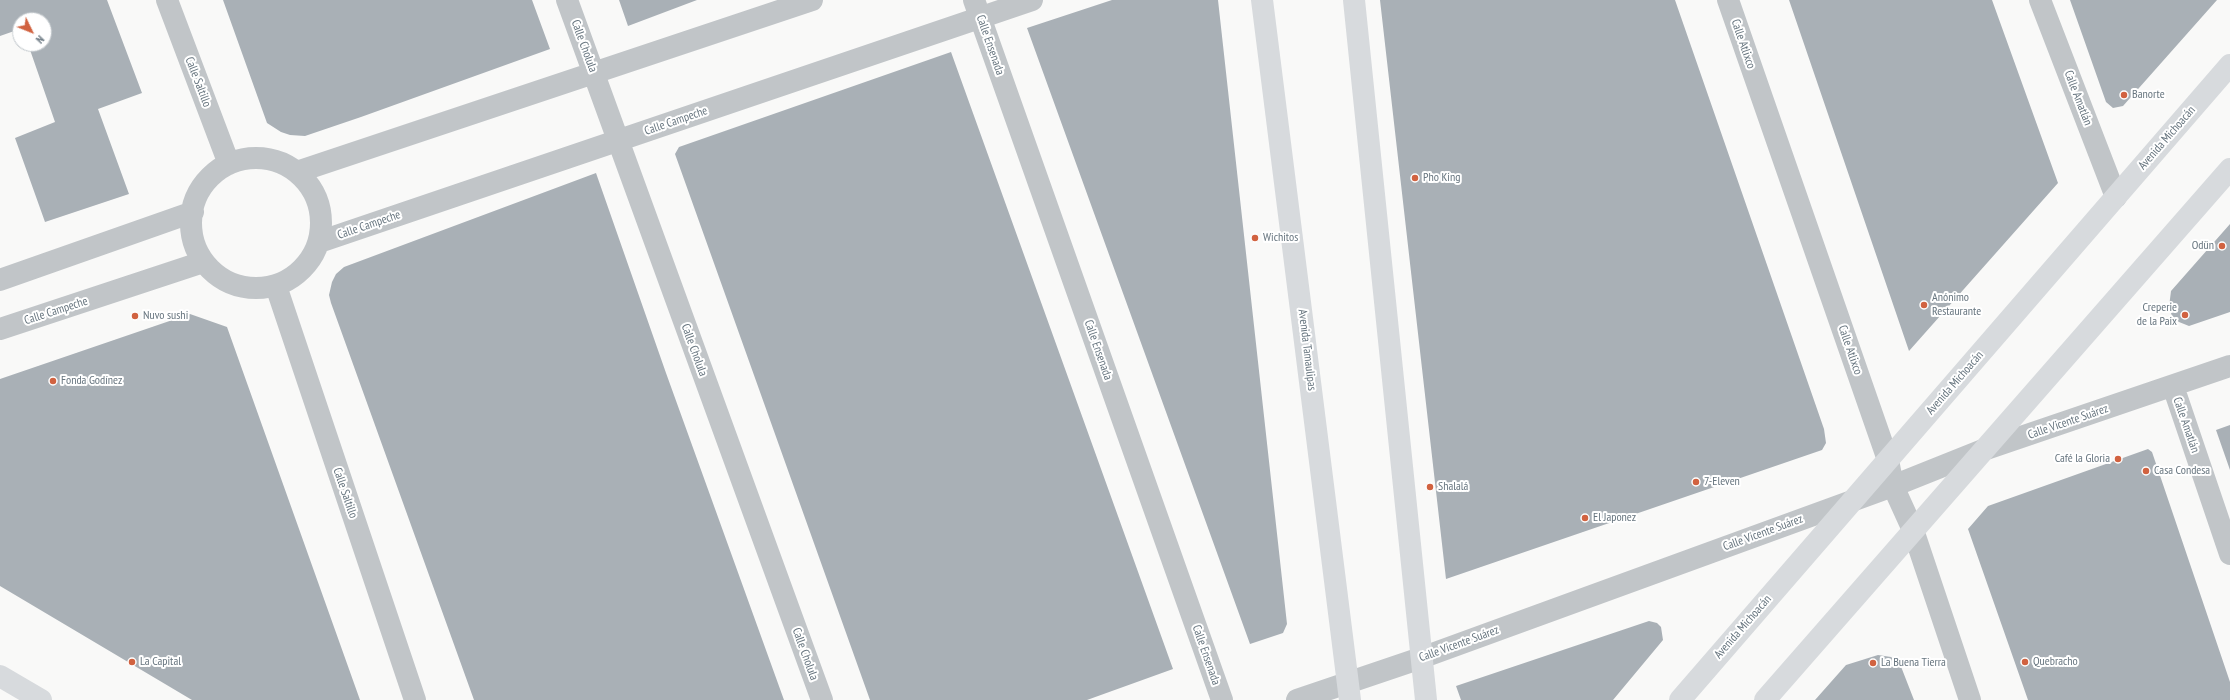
<!DOCTYPE html>
<html>
<head>
<meta charset="utf-8">
<style>
	body { margin:0 }
	#map { position:relative; width:2230px; height:700px; overflow:hidden; background:#f9f9f8; font-family:"PT Sans Narrow",sans-serif }
	canvas { display:block }
	.north { position:absolute; left:12px; top:12px; width:40px; height:40px; box-sizing:border-box; background:#fff; border:1px solid #c2c8cc; border-radius:50%; rotate:133deg; font-size:11px; font-weight:700; line-height:16px; text-align:center; color:#67757f }
	.north::after { content:''; display:block; margin:auto; width:14px; height:18px; background:#d16240; clip-path:polygon(50% 0,100% 100%,50% 72%,0 100%) }
</style>
</head>
<body>
<div id="map">
<canvas width="2230" height="700"></canvas>
<div class="north">N</div>
</div>
<script>
const g = document.querySelector('canvas').getContext('2d');
g.lineJoin = 'round';
function fill(path, color) {
  g.fillStyle = color;
  g.fill(path, 'evenodd');
}
function toPath(rows) {
  const path = new Path2D();
  for (const r of rows) {
    if (r.length === 3) {
      path.moveTo(r[0] + r[2], r[1]);
      path.arc(r[0], r[1], r[2], 0, 2 * Math.PI);
      continue;
    }
    path.moveTo(r[0], r[1]);
    for (let i = 2; i < r.length; i += 2) path.lineTo(r[i], r[i + 1]);
  }
  return path;
}
function trace(path, color, width, dash) {
  g.strokeStyle = color;
  g.lineWidth = width;
  g.lineCap = dash ? 'butt' : 'round';
  g.setLineDash(dash || []);
  g.stroke(path);
}
function write(font, color, halo, rows, align = 'center') {
  g.font = font + ' "PT Sans Narrow",sans-serif';
  g.lineWidth = 4;
  g.setLineDash([]);
  g.textBaseline = 'middle';
  g.strokeStyle = halo;
  g.fillStyle = color;
  for (const [text, x, y, turn = 0] of rows) {
    g.save();
    g.translate(x, y);
    g.rotate((+turn || 0) * Math.PI / 180);
    g.textAlign = isNaN(turn) ? turn : align;
    if (halo) g.strokeText(text, 0, 0);
    g.fillText(text, 0, 0);
    g.restore();
  }
}
fill(toPath([
	[0,0,107,0,142,93,98,109,129,194,45,222,15,138,55,122,28,44,44,44,44,20,20,20,20,29,0,36],
	[223,0,532,0,550,49,361,117,305,136,290,135,281,132,267,123],
	[619,0,697,0,628,26],
	[1112,0,1218,0,1287,624,1283,633,1250,644,1027,28],
	[1380,0,1675,0,1824,429,1826,443,1822,450,1446,579],
	[1789,0,1992,0,2058,183,1909,351],
	[2070,0,2217,0,2123,106,2113,108,2106,102],
	[951,52,1173,669,1087,700,870,700,675,154,679,147],
	[596,173,666,373,784,700,474,700,331,303,329,295,332,282,336,274,344,267],
	[2230,224,2230,312,2189,326,2179,322,2172,316,2169,307,2171,291],
	[190,314,227,327,360,700,192,700,0,586,0,379],
	[2230,425,2230,470,2216,430],
	[2148,449,2152,452,2230,682,2230,700,2028,700,1968,529,1988,506],
	[1649,621,1657,623,1661,627,1663,640,1613,700,1461,700,1456,686],
	[1878,655,1891,657,1900,664,1914,700,1815,700,1846,665]
]), '#a9b0b6');
trace(toPath([
	[167,0,229,164],
	[567,0,822,700],
	[974,0,1222,700],
	[1728,0,1888,460,1893,486,1913,530,1970,700],
	[2040,0,2116,197],
	[256,223,65],
	[297,172,812,0],
	[319,242,1032,0],
	[0,280,193,212],
	[276,286,415,700],
	[0,329,203,262],
	[2173,386,2230,554],
	[1297,700,1421,658,1893,486,1983,450,2230,366]
]), '#c1c5c8', 22);
trace(toPath([
	[1262,0,1350,700],
	[1354,0,1426,700],
	[0,676,41,700],
	[1680,700,2230,65],
	[1765,700,2230,169]
]), '#d7dadd', 22);
for (const [x, y, r, color] of [
	[2124,95,4,"#d16240"],
	[1415,178,4,"#d16240"],
	[1255,238,4,"#d16240"],
	[2222,246,4,"#d16240"],
	[1924,305,4,"#d16240"],
	[2185,315,4,"#d16240"],
	[135,316,4,"#d16240"],
	[53,381,4,"#d16240"],
	[2118,459,4,"#d16240"],
	[2146,471,4,"#d16240"],
	[1696,482,4,"#d16240"],
	[1430,487,4,"#d16240"],
	[1585,518,4,"#d16240"],
	[132,662,4,"#d16240"],
	[2025,662,4,"#d16240"],
	[1873,663,4,"#d16240"]
]) {
  const dot = new Path2D();
  dot.arc(x, y, r, 0, 2 * Math.PI);
  g.fillStyle = color;
  g.fill(dot);
  trace(dot, '#fff', 1.5);
}
write('12px', '#67757f', '#fff', [
	["Calle Atlixco",1743,44,71],
	["Calle Ensenada",990,45,71],
	["Calle Cholula",584,46,70],
	["Calle Saltillo",198,82,69],
	["Calle Amatlán",2078,98,69],
	["Calle Campeche",676,121,-19],
	["Avenida Michoacán",2167,138,-49],
	["Calle Campeche",369,225,-19],
	["Calle Campeche",56,311,-18],
	["Calle Cholula",694,350,70],
	["Calle Ensenada",1098,350,71],
	["Avenida Tamaulipas",1307,350,83],
	["Calle Atlixco",1850,350,71],
	["Avenida Michoacán",1955,383,-49],
	["Calle Vicente Suárez",2068,422,-19],
	["Calle Amatlán",2186,425,71],
	["Calle Saltillo",345,493,71],
	["Calle Vicente Suárez",1763,533,-20],
	["Avenida Michoacán",1743,627,-49],
	["Calle Vicente Suárez",1459,644,-20],
	["Calle Cholula",805,654,70],
	["Calle Ensenada",1206,655,71]
]);
write('12px', '#67757f', '#fff', [
	["Banorte",2132,95],
	["Pho King",1423,178],
	["Wichitos",1263,238],
	["Odün",2214,246,"right"],
	["Anónimo",1932,298],
	["Restaurante",1932,312],
	["Creperie",2177,308,"right"],
	["de la Paix",2177,322,"right"],
	["Nuvo sushi",143,316],
	["Fonda Godínez",61,381],
	["Café la Gloria",2110,459,"right"],
	["Casa Condesa",2154,471],
	["7-Eleven",1704,482],
	["Shalalá",1438,487],
	["El Japonez",1593,518],
	["La Capital",140,662],
	["Quebracho",2033,662],
	["La Buena Tierra",1881,663]
], 'left');
</script>
</body>
</html>
